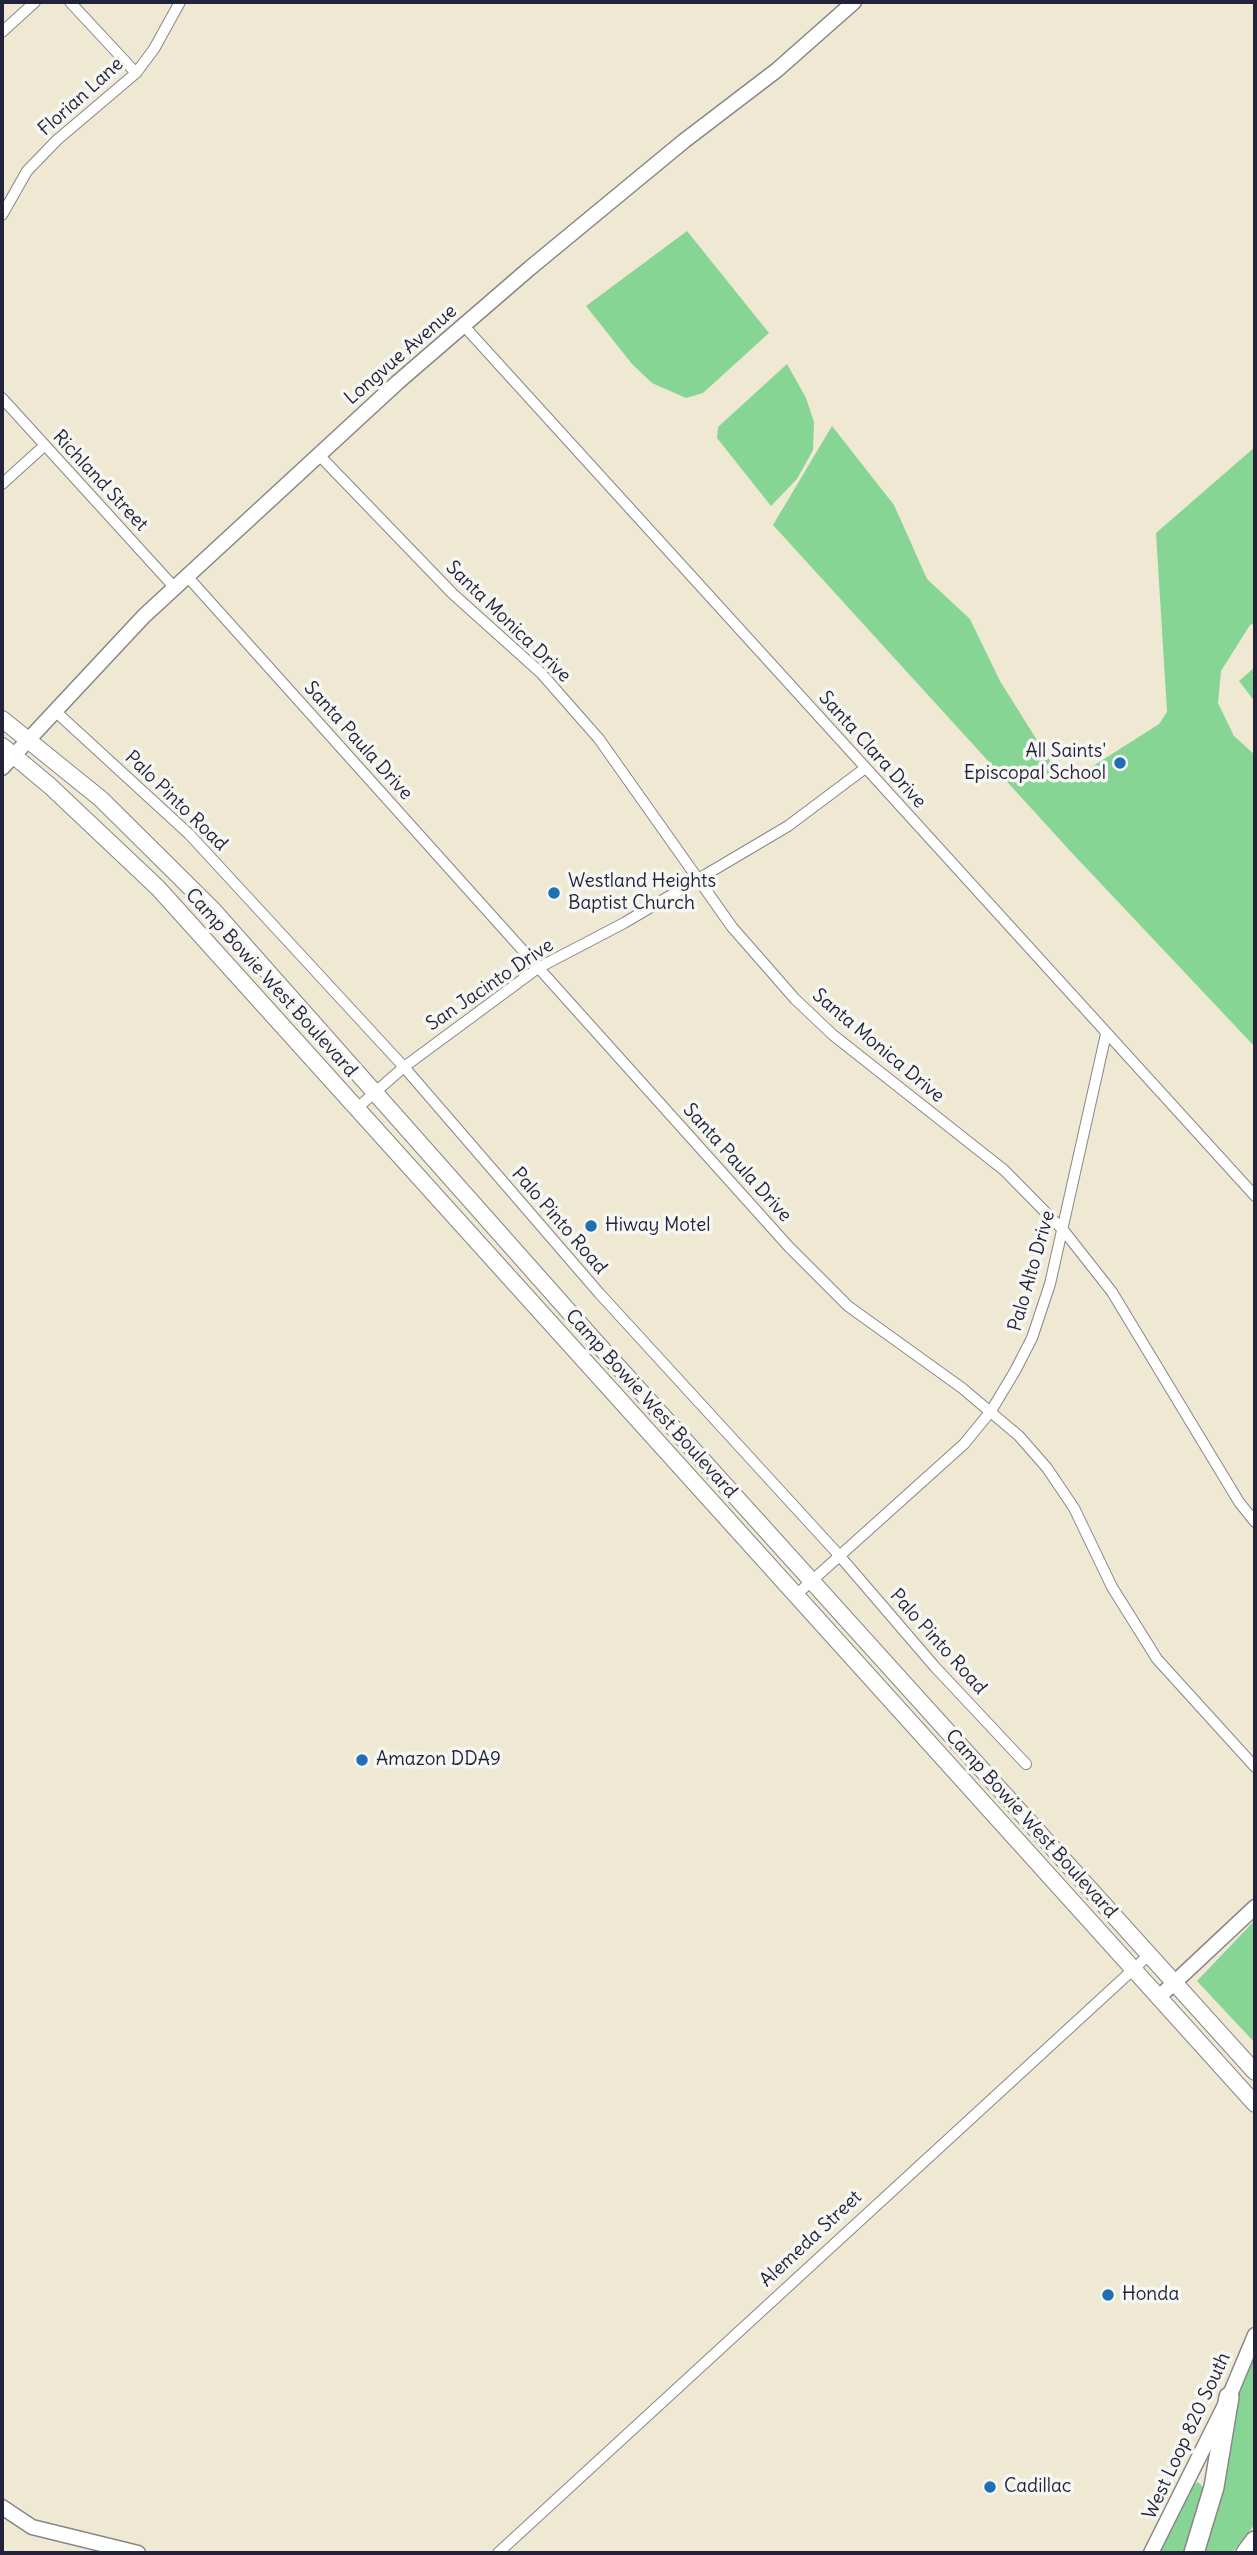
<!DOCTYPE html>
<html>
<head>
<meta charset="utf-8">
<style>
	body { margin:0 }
	#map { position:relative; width:1257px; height:2555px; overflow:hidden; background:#efe9d4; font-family:Delius,sans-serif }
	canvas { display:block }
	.frame { position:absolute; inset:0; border:4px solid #22223b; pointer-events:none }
</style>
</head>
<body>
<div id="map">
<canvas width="1257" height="2555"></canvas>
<div class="frame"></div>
</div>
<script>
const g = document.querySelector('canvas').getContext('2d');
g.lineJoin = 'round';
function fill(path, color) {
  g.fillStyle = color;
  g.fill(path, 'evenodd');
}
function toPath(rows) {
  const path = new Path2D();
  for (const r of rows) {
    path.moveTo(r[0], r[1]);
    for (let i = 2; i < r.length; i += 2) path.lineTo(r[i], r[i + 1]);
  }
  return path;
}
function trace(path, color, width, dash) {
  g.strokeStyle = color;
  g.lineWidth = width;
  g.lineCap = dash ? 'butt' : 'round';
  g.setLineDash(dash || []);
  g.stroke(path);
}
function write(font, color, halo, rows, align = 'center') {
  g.font = font + ' Delius,sans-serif';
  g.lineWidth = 7;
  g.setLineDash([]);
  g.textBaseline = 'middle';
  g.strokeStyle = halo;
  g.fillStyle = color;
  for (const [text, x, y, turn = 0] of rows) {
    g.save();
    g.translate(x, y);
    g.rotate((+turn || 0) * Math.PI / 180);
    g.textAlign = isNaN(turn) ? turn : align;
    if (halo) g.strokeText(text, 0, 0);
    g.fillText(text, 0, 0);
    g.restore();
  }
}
fill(toPath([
	[687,231,769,333,703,393,686,398,652,383,632,364,586,306],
	[787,364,806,398,814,422,813,450,797,479,771,506,717,438,718,427],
	[832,426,894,505,927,579,970,619,1000,681,1055,769,1079,775,1159,724,1167,712,1156,533,1255,447,1255,623,1250,625,1221,671,1218,703,1234,736,1255,755,1255,1047,1072,853,773,525],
	[1255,667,1255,702,1239,681],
	[1255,1920,1255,2043,1197,1981],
	[1255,2350,1255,2524,1232,2553,1197,2553,1240,2389],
	[1198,2482,1206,2490,1186,2553,1159,2553,1194,2484]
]), '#86d594');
const street = toPath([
	[70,2,136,73],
	[2,32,35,2],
	[2,215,27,171,57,140,136,73,154,49,180,2],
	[464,326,1255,1196],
	[2,398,174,587],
	[318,454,453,594,541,673,599,739,732,927,795,999,833,1035,1004,1170,1064,1231,1112,1292,1239,1502,1255,1522],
	[2,484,44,446],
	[186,575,789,1247,848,1306,962,1388,1019,1436,1047,1468,1074,1508,1112,1587,1157,1659,1255,1767],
	[55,711,189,834,404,1067,599,1293,838,1554,935,1667,1026,1764],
	[356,1109,404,1067,538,968,624,923,788,826,864,769],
	[796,1595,964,1444,991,1411,1015,1371,1032,1338,1050,1284,1106,1034],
	[498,2553,1150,1954]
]);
const secondary = toPath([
	[2,768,144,616,398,382,530,268,684,141,777,70,854,2],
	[1159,1997,1255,1907],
	[2,2507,32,2527,138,2553],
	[1151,2553,1229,2397,1255,2335]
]);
const primary = toPath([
	[2,719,101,799,214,911,595,1341,1255,2072],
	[2,746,50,786,158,888,1255,2104]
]);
const highway = toPath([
	[1194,2553,1214,2487,1229,2397],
	[1246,2553,1255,2541]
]);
trace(street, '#888688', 12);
trace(secondary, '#888688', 17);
trace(primary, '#888688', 18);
trace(highway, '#888688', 22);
trace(street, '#fff', 10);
trace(secondary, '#fff', 14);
trace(primary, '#fff', 16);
trace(highway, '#fff', 19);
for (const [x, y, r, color] of [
	[1120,763,7,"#1f6fb2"],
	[554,893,7,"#1f6fb2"],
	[591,1226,7,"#1f6fb2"],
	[362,1760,7,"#1f6fb2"],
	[1108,2295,7,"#1f6fb2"],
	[990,2487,7,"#1f6fb2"]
]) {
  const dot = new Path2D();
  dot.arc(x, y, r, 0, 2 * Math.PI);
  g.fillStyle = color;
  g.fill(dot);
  trace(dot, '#f6f6f2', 2.5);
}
write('19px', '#22223b', '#f6f6f2', [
	["Florian Lane",81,97,-42],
	["Longvue Avenue",401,355,-41],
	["Richland Street",100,481,47],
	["Santa Monica Drive",508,622,44],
	["Santa Paula Drive",358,741,48],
	["Santa Clara Drive",872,750,48],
	["Palo Pinto Road",176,801,44],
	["Camp Bowie West Boulevard",271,983,48],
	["San Jacinto Drive",490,985,-34],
	["Santa Monica Drive",878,1046,40],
	["Santa Paula Drive",737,1163,48],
	["Palo Pinto Road",559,1221,49],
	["Palo Alto Drive",1032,1271,-74],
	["Camp Bowie West Boulevard",651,1404,48],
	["Palo Pinto Road",938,1642,48],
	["Camp Bowie West Boulevard",1031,1824,48],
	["Alemeda Street",811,2239,-43],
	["West Loop 820 South",1187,2436,-65]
]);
write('19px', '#22223b', '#f6f6f2', [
	["All Saints'",1106,752,"right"],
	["Episcopal School",1106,774,"right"],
	["Westland Heights",568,882],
	["Baptist Church",568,904],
	["Hiway Motel",605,1226],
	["Amazon DDA9",376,1760],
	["Honda",1122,2295],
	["Cadillac",1004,2487]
], 'left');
</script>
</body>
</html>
